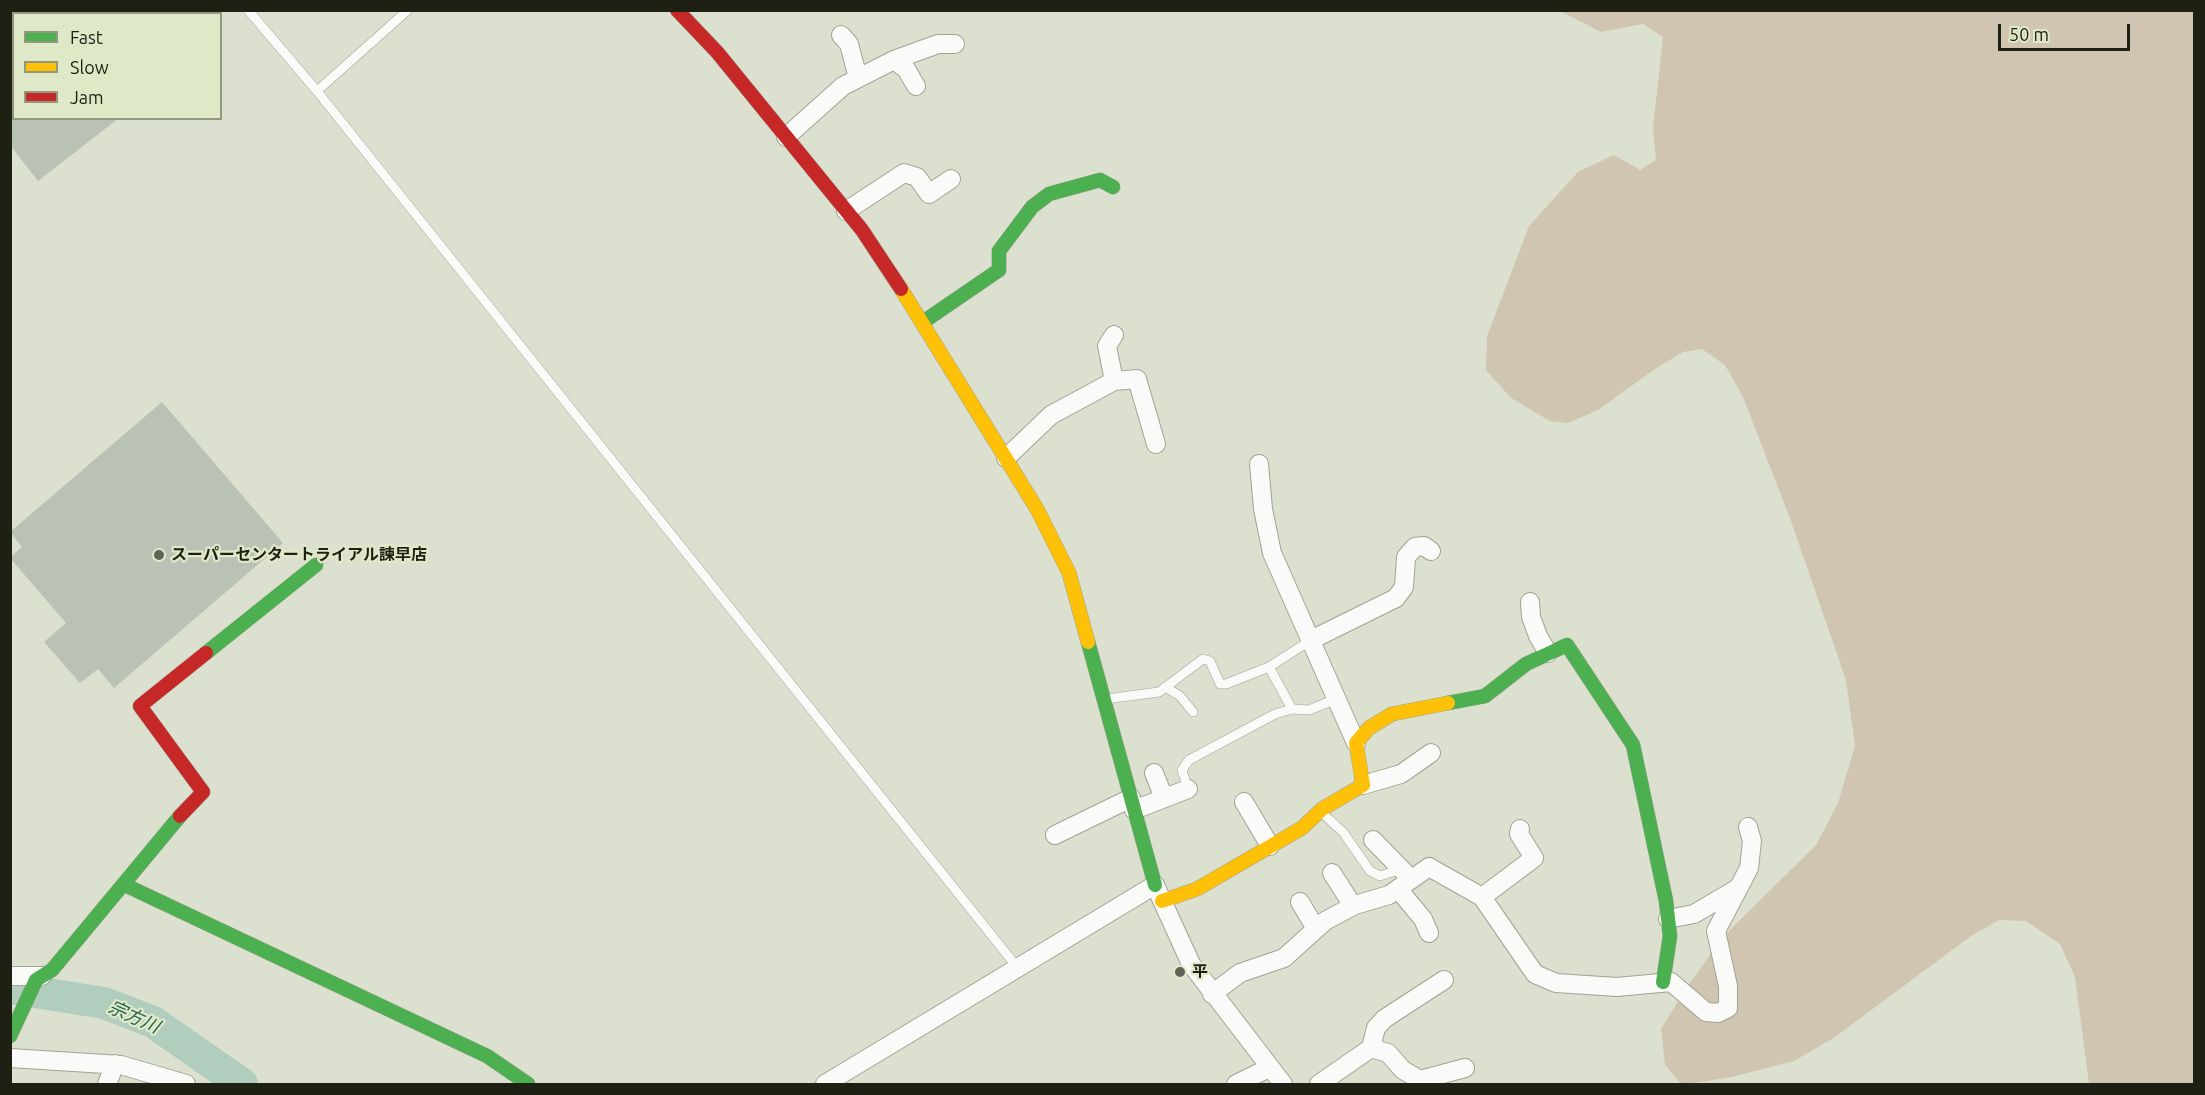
<!DOCTYPE html>
<html>
<head>
<meta charset="utf-8">
<style>
	body { margin:0 }
	#map { position:relative; width:2205px; height:1095px; overflow:hidden; background:#dce1cf; font-family:Ubuntu,sans-serif }
	canvas { display:block }
	.frame { position:absolute; inset:0; border:12px solid #1d2013; pointer-events:none }
	.legend { position:absolute; left:12px; top:12px; width:210px; height:108px; box-sizing:border-box; background:#e0e9c7; border:2px solid #92997f; margin:0; padding:8px 10px; list-style:none; font-size:18px; color:#1d2013 }
	.legend li { display:flex; align-items:center; gap:12px; height:30px }
	.legend b { width:30px; border:2px solid #92997f }
	.scale { position:absolute; left:1998px; top:24px; width:132px; height:27px; box-sizing:border-box; border:3px solid #1d2013; border-top:0; padding-left:8px; font-size:18px; line-height:21px; white-space:nowrap; color:#1d2013; -webkit-text-stroke:4px #e0e9c7; paint-order:stroke }
</style>
</head>
<body>
<div id="map">
<canvas width="2205" height="1095"></canvas>
<div class="frame"></div>
<ul class="legend">
<li><b style="height:8px;background:#4caf50"></b>Fast</li>
<li><b style="height:8px;background:#ffc107"></b>Slow</li>
<li><b style="height:8px;background:#c62828"></b>Jam</li>
</ul>
<div class="scale">50 m</div>
</div>
<script>
const g = document.querySelector('canvas').getContext('2d');
g.lineJoin = 'round';
function fill(path, color) {
  g.fillStyle = color;
  g.fill(path, 'evenodd');
}
function toPath(rows) {
  const path = new Path2D();
  for (const r of rows) {
    path.moveTo(r[0], r[1]);
    for (let i = 2; i < r.length; i += 2) path.lineTo(r[i], r[i + 1]);
  }
  return path;
}
function trace(path, color, width, dash) {
  g.strokeStyle = color;
  g.lineWidth = width;
  g.lineCap = dash ? 'butt' : 'round';
  g.setLineDash(dash || []);
  g.stroke(path);
}
function write(font, color, halo, rows, align = 'center') {
  g.font = font + ' Ubuntu,"Noto Sans JP",sans-serif';
  g.lineWidth = 4.5;
  g.setLineDash([]);
  g.textBaseline = 'middle';
  g.strokeStyle = halo;
  g.fillStyle = color;
  for (const [text, x, y, turn = 0] of rows) {
    g.save();
    g.translate(x, y);
    g.rotate((+turn || 0) * Math.PI / 180);
    g.textAlign = isNaN(turn) ? turn : align;
    if (halo) g.strokeText(text, 0, 0);
    g.fillText(text, 0, 0);
    g.restore();
  }
}
fill(toPath([
	[1560,11,2194,11,2194,1084,2089,1084,2075,977,2060,944,2026,921,1999,920,1971,936,1835,1037,1794,1061,1732,1077,1687,1084,1681,1084,1665,1065,1661,1029,1685,990,1722,938,1816,845,1838,803,1855,746,1846,680,1791,521,1743,397,1725,365,1702,349,1683,352,1655,369,1598,410,1568,423,1550,421,1511,398,1486,370,1487,336,1529,226,1578,172,1614,155,1640,170,1656,160,1653,128,1663,37,1643,24,1601,32]
]), '#d0c5b0');
trace(toPath([
	[10,988,104,1003,153,1022,242,1084]
]), '#b1cdbe', 32);
fill(toPath([
	[10,118,119,118,38,181,10,145],
	[162,402,283,543,114,688,98,669,80,683,44,642,66,623,10,558,22,547,10,532]
]), '#bac1b5');
const lane = toPath([
	[248,10,317,91],
	[408,10,317,91,1017,967],
	[1269,667,1292,709],
	[1165,687,1180,696,1193,712],
	[1106,699,1159,692,1203,659,1210,661,1220,684,1226,684,1269,667,1311,640],
	[1188,789,1182,770,1189,760,1275,714,1292,709,1309,710,1336,699],
	[1322,813,1343,832,1370,871,1380,876,1401,869]
]);
const street = toPath([
	[841,35,849,44,858,78],
	[894,60,906,69,916,86],
	[786,137,843,86,894,60,938,44,955,44],
	[846,211,904,173,917,177,929,194,951,179],
	[1114,335,1107,346,1114,381],
	[1006,458,1051,415,1114,381,1137,379,1156,444],
	[1259,464,1263,509,1272,553,1356,743],
	[1530,602,1531,617,1538,636,1548,653],
	[1311,640,1396,598,1404,587,1406,557,1415,547,1424,546,1431,551],
	[1154,773,1164,798],
	[1363,785,1401,774,1431,753],
	[1244,802,1270,846],
	[1134,810,1188,789],
	[1055,835,1131,798],
	[1373,840,1411,879],
	[1332,873,1353,906],
	[1398,889,1423,919,1429,933],
	[1482,897,1534,858,1519,834,1520,829],
	[1300,902,1316,929],
	[1668,919,1694,914,1738,888],
	[10,976,42,976],
	[1212,994,1240,973,1284,958,1325,921,1355,905,1389,895,1429,867,1482,897,1535,974,1556,983,1617,987,1671,982,1706,1012,1718,1013,1728,1008,1728,986,1716,931,1749,868,1752,841,1748,827],
	[1371,1048,1388,1053,1403,1070,1420,1080,1465,1068],
	[10,1058,121,1065,186,1084],
	[107,1084,115,1064],
	[825,1084,1155,885,1191,964,1283,1084],
	[1236,1084,1269,1068],
	[1319,1084,1371,1048,1376,1028,1384,1019,1444,980]
]);
const fast = toPath([
	[923,322,999,270,999,251,1032,207,1049,194,1100,180,1113,187],
	[1088,642,1155,885],
	[206,653,316,565],
	[1448,703,1485,696,1526,664,1567,645,1633,745,1666,901,1670,936,1663,982],
	[125,885,487,1056,528,1084],
	[10,1036,36,980,52,970,180,816]
]);
const slow = toPath([
	[901,289,1037,509,1069,573,1088,642],
	[1162,901,1197,889,1302,828,1322,809,1363,785,1356,743,1369,728,1392,714,1448,703]
]);
const jam = toPath([
	[677,10,717,52,862,230,901,289],
	[180,816,203,792,140,706,206,653]
]);
trace(lane, '#a0a395', 10);
trace(street, '#a0a395', 20);
trace(fast, '#a0a395', 15);
trace(slow, '#a0a395', 15);
trace(jam, '#a0a395', 15);
trace(lane, '#fafaf8', 9);
trace(street, '#fafaf8', 18);
trace(fast, '#4caf50', 14);
trace(slow, '#ffc107', 14);
trace(jam, '#c62828', 14);
for (const [x, y, r, color] of [
	[159,555,6,"#606455"],
	[1180,972,6,"#606455"]
]) {
  const dot = new Path2D();
  dot.arc(x, y, r, 0, 2 * Math.PI);
  g.fillStyle = color;
  g.fill(dot);
  trace(dot, '#e0e9c7', 2);
}
write('bold 16px', '#1d2013', '#e0e9c7', [
	["スーパーセンタートライアル諫早店",171,555],
	["平",1192,972]
], 'left');
write('italic 18px', '#1d6150', '#e0e9c7', [
	["宗方川",134,1017,24]
]);
</script>
</body>
</html>
